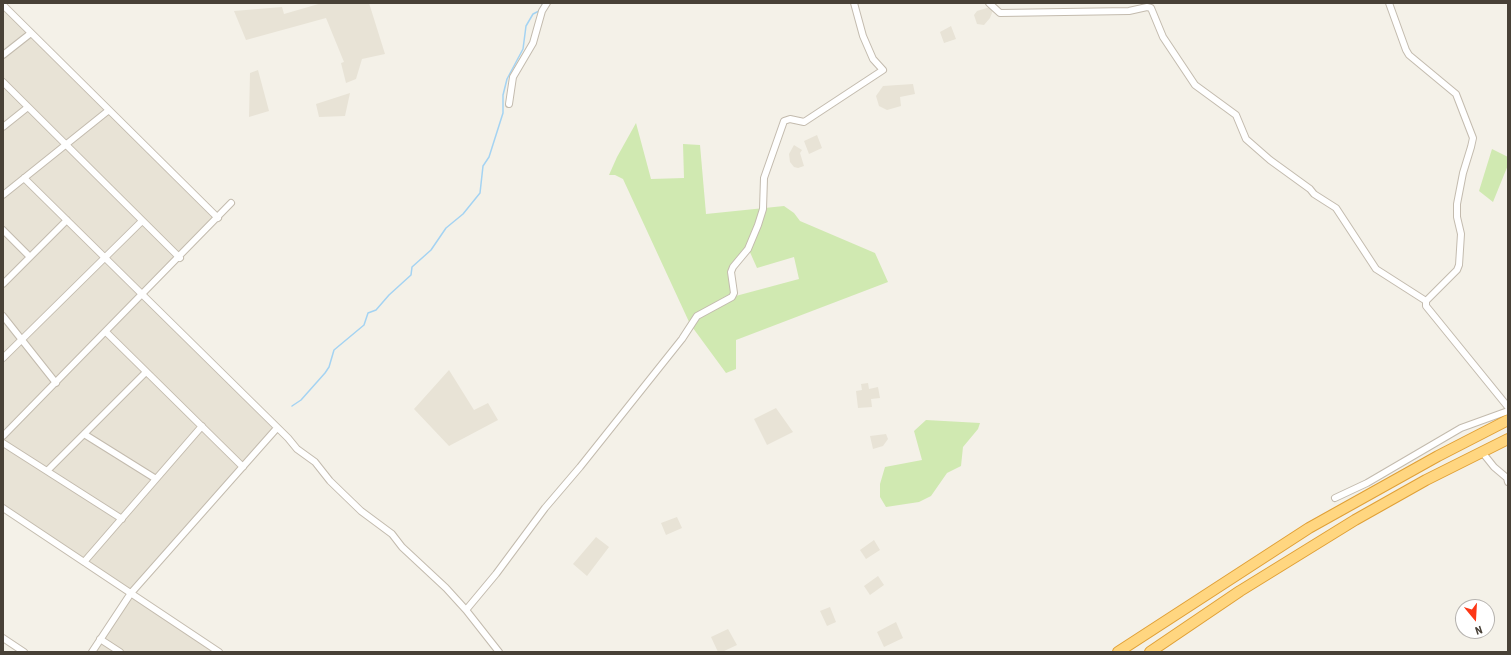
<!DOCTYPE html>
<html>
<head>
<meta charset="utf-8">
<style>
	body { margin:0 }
	#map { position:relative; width:1511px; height:655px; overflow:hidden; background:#f4f1e8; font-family:"Roboto Condensed",sans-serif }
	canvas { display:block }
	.frame { position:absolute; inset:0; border:4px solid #484137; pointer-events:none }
	.north { position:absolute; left:1455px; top:599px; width:40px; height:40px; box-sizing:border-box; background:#fff; border:1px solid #b6b3af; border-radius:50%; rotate:162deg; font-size:11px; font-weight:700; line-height:16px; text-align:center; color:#484137 }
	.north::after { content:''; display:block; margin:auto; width:14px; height:18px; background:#fd3716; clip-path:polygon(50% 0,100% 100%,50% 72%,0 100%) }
</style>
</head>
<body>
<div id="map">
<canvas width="1511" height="655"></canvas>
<div class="frame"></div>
<div class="north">N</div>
</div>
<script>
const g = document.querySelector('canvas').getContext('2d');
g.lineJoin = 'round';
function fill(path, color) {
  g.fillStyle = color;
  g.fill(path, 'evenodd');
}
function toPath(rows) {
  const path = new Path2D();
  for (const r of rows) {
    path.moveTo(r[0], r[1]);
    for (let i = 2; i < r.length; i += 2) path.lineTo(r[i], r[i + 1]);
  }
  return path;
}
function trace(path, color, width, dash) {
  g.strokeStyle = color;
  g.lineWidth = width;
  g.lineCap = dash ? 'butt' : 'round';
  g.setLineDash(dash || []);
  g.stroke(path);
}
fill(toPath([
	[322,3,369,3,385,54,362,59,356,79,346,83,341,63,344,62,326,18,246,40,234,11,282,7,284,14],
	[3,5,218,218,143,295,277,428,131,593,219,652,92,652,130,593,3,508],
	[990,7,993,10,990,18,984,25,977,24,974,15,977,11],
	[951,26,956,39,944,43,940,32],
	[258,70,269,111,249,117,250,73],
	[913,84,915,94,900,97,901,106,887,110,879,106,876,96,883,86],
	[350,93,345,116,319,117,316,104],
	[817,135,822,148,809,154,804,141],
	[794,145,802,150,800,153,804,166,798,168,794,167,790,162,789,154],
	[449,370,474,410,488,403,498,420,449,446,414,409],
	[868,383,869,389,878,387,880,398,871,399,872,407,858,408,856,391,862,390,861,384],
	[776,408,793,432,767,445,754,419],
	[886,434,888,439,883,446,873,449,870,436],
	[677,517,682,528,666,535,661,523],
	[596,537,609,547,587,576,573,564],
	[874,540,880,550,866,559,860,550],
	[878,576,884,585,870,595,864,586],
	[830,607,836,622,827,626,820,611],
	[896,622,903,638,884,647,877,632],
	[728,629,737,645,722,652,718,652,711,637]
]), '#e8e3d6');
fill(toPath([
	[636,123,651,179,684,178,683,144,700,145,706,214,784,206,794,213,800,221,875,253,888,282,736,340,736,369,726,373,690,324,623,179,615,175,609,175,617,157],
	[749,250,757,268,794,257,799,279,732,297,733,267],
	[1492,149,1508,157,1508,165,1493,202,1479,191],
	[926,420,980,423,978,429,963,447,961,466,947,473,931,496,919,502,886,507,880,497,880,484,885,467,922,460,914,431]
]), '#d0e9b1');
trace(toPath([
	[292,406,301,400,325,373,329,367,334,350,364,325,368,313,376,310,389,295,411,275,412,267,431,250,446,228,463,214,480,193,483,166,489,157,503,113,503,95,507,79,523,49,526,26,533,14,539,11,543,3]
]), '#a4d3f2', 1.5);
const minor = toPath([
	[989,3,1000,13,1129,11,1147,7,1151,8,1163,37,1195,85,1236,115,1246,139,1270,160,1310,189,1314,194,1336,208,1376,269,1426,301],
	[1389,3,1406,50,1409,55,1456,94,1473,138,1471,147,1463,173,1457,204,1457,217,1461,234,1459,265,1457,270,1426,301,1426,306,1508,407],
	[3,5,218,218],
	[3,55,31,33],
	[3,82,180,258],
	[509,104,513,77,533,43,542,11,547,3],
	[3,127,28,107],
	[24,178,288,438,297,449,315,462,330,481,361,511,392,534,402,547,446,588,466,610,499,652],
	[3,195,109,110],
	[3,230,30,257],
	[3,284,67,220],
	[3,316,56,383],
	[106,332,243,467],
	[3,358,142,221],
	[84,434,156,479],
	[3,436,231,203],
	[3,443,122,519],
	[1482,452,1494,467,1507,478,1508,482],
	[47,471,146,372],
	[1335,498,1367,483,1461,428,1508,411],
	[3,508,219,652],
	[84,562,202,426],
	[466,610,496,574,545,508,580,467,682,339,697,316,732,297,734,293,731,272,733,267,748,249,758,225,763,209,764,178,784,121,790,119,804,122,883,70,873,59,863,36,854,3],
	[3,638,24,652],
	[100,639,120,652],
	[92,652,131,593,277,428]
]);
const trunk = toPath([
	[1118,652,1309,528,1438,456,1508,420],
	[1150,652,1240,591,1355,520,1426,480,1508,439]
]);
trace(minor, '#c3bbae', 8);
trace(trunk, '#e0a036', 12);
trace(minor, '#fff', 6);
trace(trunk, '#ffd680', 10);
</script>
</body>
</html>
